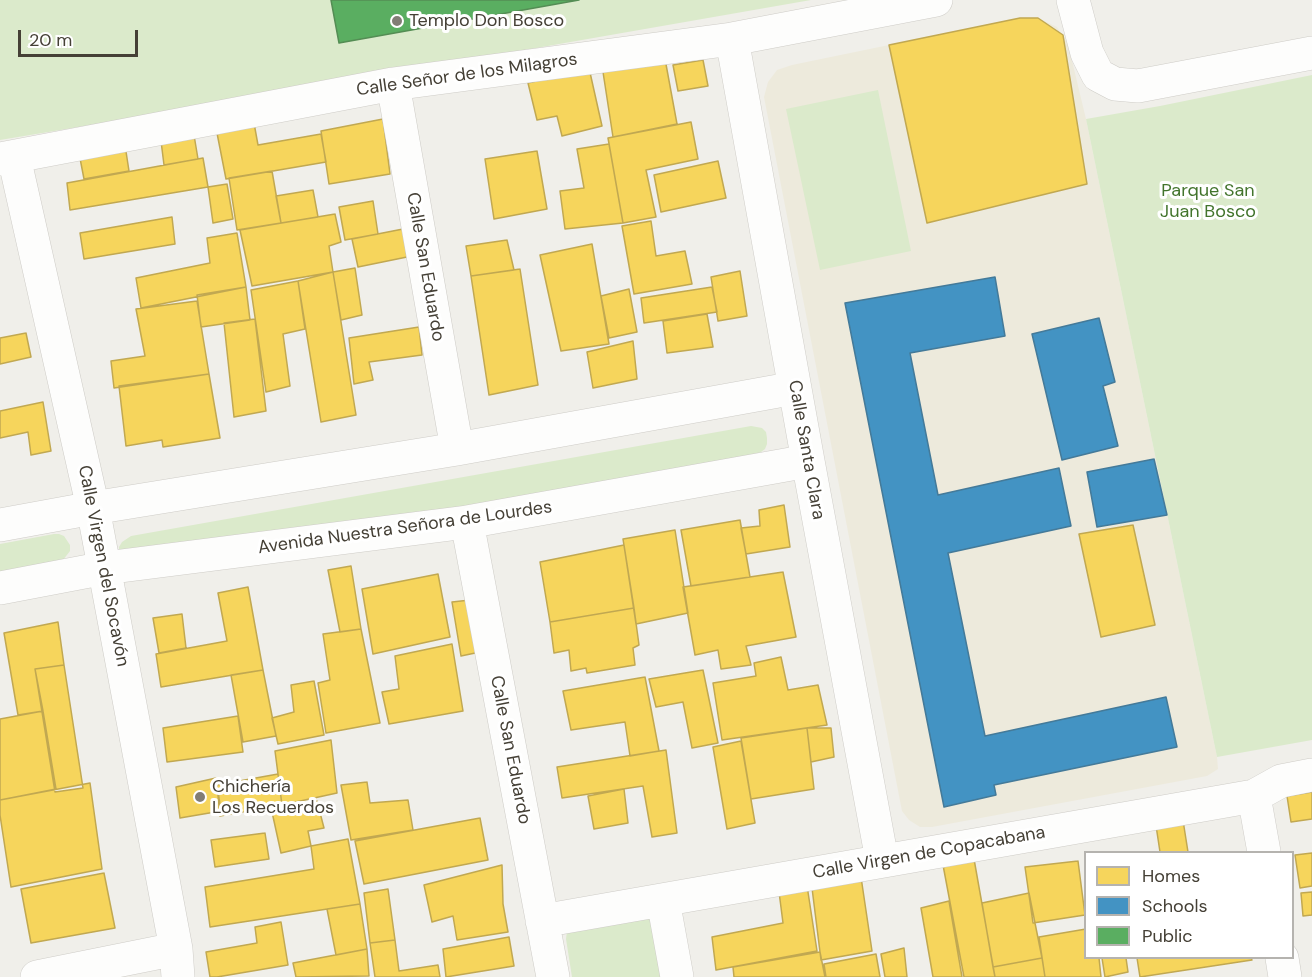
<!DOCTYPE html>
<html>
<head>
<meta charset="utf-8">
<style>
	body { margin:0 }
	#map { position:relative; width:1312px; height:977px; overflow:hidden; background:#f0efea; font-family:"DM Sans",sans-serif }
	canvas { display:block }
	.legend { position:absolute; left:1084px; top:851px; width:210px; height:108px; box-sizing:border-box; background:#fff; border:2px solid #b5b3af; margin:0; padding:8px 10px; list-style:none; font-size:18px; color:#454036 }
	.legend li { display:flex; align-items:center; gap:12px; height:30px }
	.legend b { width:30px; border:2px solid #b5b3af }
	.scale { position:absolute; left:18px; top:30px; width:120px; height:27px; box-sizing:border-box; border:3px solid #454036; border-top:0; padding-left:8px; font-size:18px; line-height:21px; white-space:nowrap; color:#454036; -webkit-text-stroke:4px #fff; paint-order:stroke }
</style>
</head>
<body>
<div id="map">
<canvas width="1312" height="977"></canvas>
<ul class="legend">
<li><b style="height:16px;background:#f6d55c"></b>Homes</li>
<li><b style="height:16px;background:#4393c3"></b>Schools</li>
<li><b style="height:16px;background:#5aae61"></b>Public</li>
</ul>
<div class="scale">20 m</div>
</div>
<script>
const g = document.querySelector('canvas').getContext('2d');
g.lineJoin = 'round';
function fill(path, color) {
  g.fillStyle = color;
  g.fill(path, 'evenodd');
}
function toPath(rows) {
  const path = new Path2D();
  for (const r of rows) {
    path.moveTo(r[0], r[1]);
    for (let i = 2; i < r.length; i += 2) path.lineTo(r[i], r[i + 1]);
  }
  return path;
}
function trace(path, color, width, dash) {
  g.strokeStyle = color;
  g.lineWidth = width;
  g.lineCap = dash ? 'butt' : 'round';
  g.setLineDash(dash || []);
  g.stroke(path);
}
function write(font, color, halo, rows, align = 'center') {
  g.font = font + ' "DM Sans",sans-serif';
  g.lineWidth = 6;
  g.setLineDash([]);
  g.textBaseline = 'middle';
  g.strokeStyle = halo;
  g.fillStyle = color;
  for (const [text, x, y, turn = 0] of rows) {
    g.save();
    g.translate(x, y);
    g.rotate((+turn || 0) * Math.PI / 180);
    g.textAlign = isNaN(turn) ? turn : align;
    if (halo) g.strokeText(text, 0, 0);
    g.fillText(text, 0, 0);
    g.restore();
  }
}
fill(toPath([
	[1020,18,1038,18,1057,27,1068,44,1086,119,1217,757,1218,769,1207,776,932,827,920,827,909,820,902,811,764,97,768,82,777,70,792,65]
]), '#edeadc');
fill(toPath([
	[0,0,811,0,187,109,0,140],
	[1312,75,1312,740,1217,757,1086,119,1160,106],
	[878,90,911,251,820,270,786,109],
	[751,426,762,428,766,432,767,438,767,444,765,449,761,452,756,454,135,565,119,553,119,547,122,542,131,536],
	[54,534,59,534,64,536,70,545,70,551,63,560,0,572,0,544],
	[650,918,661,977,572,977,566,939,567,931]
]), '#dbeacb');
const homes = toPath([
	[1020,18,1038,18,1063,35,1087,184,927,223,889,45,1020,18],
	[663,48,677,124,613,137,601,59,663,48],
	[703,60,708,86,678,91,673,65,703,60],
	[589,68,602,126,562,136,557,116,537,120,528,83,589,68],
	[383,119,390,174,329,184,321,131,383,119],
	[691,122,698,159,646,170,656,217,623,223,608,138,691,122],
	[254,123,258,145,321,134,326,162,226,179,216,128,254,123],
	[194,135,198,159,164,165,161,141,194,135],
	[609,144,623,223,565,229,560,191,584,188,577,149,609,144],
	[125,145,129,171,84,179,79,153,125,145],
	[537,151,547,209,494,219,485,159,537,151],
	[203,158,208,187,70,210,67,183,203,158],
	[718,161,726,198,661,212,654,175,718,161],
	[272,171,281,223,237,230,229,178,272,171],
	[227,184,233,219,213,223,208,187,227,184],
	[313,190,318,217,281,223,276,196,313,190],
	[373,201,378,234,345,240,339,207,373,201],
	[335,214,341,242,329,246,333,272,252,286,240,230,335,214],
	[172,217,175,244,84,259,80,233,172,217],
	[651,221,656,256,685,251,692,284,634,294,622,226,651,221],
	[403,229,407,257,358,267,352,239,403,229],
	[237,233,246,287,141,308,136,278,210,263,207,238,237,233],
	[507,240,514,270,471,276,466,246,507,240],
	[592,244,609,344,561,351,540,255,592,244],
	[355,268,362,315,341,320,333,272,355,268],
	[520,269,538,385,489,395,471,276,520,269],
	[740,271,747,316,718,321,711,277,740,271],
	[333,272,356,415,321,422,298,281,333,272],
	[298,281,305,329,283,334,290,386,266,392,251,290,298,281],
	[246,287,250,320,201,327,197,295,246,287],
	[712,287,717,312,644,323,641,298,712,287],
	[629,289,637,332,609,338,601,296,629,289],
	[197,301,209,374,114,388,111,361,145,356,136,309,197,301],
	[707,314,713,347,667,353,663,321,707,314],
	[255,319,266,411,234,417,224,323,255,319],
	[419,327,422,355,369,362,373,380,354,384,349,338,419,327],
	[26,333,31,357,0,364,0,338,26,333],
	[633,341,637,379,593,388,587,352,633,341],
	[209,374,220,438,163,447,162,440,126,446,119,386,209,374],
	[43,402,51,451,31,455,28,432,0,438,0,411,43,402],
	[784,505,790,547,746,554,741,528,760,526,759,510,784,505],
	[740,520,750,577,691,586,681,530,740,520],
	[1133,525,1155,625,1101,637,1079,534,1133,525],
	[675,530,688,613,636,624,623,539,675,530],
	[624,545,634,608,550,622,540,562,624,545],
	[351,566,361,629,340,632,328,570,351,566],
	[783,572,796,637,746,646,751,665,721,669,718,650,695,655,683,587,783,572],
	[438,574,450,637,373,654,362,589,438,574],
	[248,587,263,670,161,687,156,654,227,641,218,593,248,587],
	[470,600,480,652,461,656,452,602,470,600],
	[634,608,639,645,633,648,635,665,587,673,586,668,571,671,569,650,554,653,550,622,634,608],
	[182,614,186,648,159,653,153,618,182,614],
	[58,622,64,665,35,669,43,711,18,715,4,633,58,622],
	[361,629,380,723,326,733,318,683,330,680,323,634,361,629],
	[452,644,463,711,389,724,382,692,399,689,395,656,452,644],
	[781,657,788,690,818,685,827,725,722,740,713,683,756,676,754,663,781,657],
	[64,665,83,788,55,792,35,669,64,665],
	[263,670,276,736,243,742,231,675,263,670],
	[703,670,718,743,692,748,683,702,656,707,649,679,703,670],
	[645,677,659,751,630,756,625,722,571,730,563,691,645,677],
	[314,681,324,735,278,744,272,718,294,712,291,685,314,681],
	[43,711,56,789,0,800,0,719,43,711],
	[238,716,243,752,167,762,163,728,238,716],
	[807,728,814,789,751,799,741,738,807,728],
	[807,728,831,728,834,757,811,762,807,728],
	[331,740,337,793,282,805,275,751,331,740],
	[741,741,755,823,727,829,713,747,741,741],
	[666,750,677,833,652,837,643,786,562,798,557,767,666,750],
	[278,774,282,805,220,816,217,785,278,774],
	[216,778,221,811,180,818,176,787,216,778],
	[367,782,370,803,408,800,413,830,351,840,341,785,367,782],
	[90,783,102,869,11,887,0,815,0,800,90,783],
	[624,789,628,823,594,829,588,796,624,789],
	[1312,792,1312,819,1291,822,1287,796,1312,792],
	[317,801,324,828,308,831,311,846,281,853,272,812,317,801],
	[1182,814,1188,852,1160,852,1155,819,1182,814],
	[480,818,488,860,364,884,355,841,480,818],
	[265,833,269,859,215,867,211,840,265,833],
	[348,839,360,904,210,927,205,887,314,869,311,846,348,839],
	[1312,853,1312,886,1300,888,1295,855,1312,853],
	[974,859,995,977,964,977,943,865,974,859],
	[1078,861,1085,915,1033,923,1025,867,1078,861],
	[502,865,503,904,508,932,457,940,453,916,432,922,424,885,502,865],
	[104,873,115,928,31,943,21,889,104,873],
	[861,877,872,951,821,960,812,888,861,877],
	[806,879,817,951,716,970,712,937,783,923,778,884,806,879],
	[388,889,395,940,370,943,364,893,388,889],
	[1312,892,1312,915,1303,916,1301,893,1312,892],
	[1029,893,1042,958,993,967,982,903,1029,893],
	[949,901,962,977,933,977,921,908,949,901],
	[360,904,367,949,336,955,327,909,360,904],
	[281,922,288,965,217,977,210,977,206,952,257,943,255,927,281,922],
	[1086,929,1086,958,1099,958,1101,977,1045,977,1039,937,1086,929],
	[509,937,514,966,446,977,443,949,509,937],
	[395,940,399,971,438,965,440,977,375,977,370,943,395,940],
	[904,948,907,977,885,977,881,954,904,948],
	[367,949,369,976,296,977,293,963,367,949],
	[820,952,825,977,734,977,733,967,820,952],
	[876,954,880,977,826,977,824,964,876,954],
	[1042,958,1045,977,995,977,993,967,1042,958],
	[1102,958,1126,958,1128,972,1105,977,1102,958],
	[1137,958,1251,958,1252,960,1140,977,1137,958]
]);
fill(homes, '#f6d55c');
trace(homes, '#c1a851', 1.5);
const schools = toPath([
	[995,277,1005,336,910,353,938,495,1059,468,1071,526,948,553,985,736,1166,697,1177,747,994,785,996,795,944,807,845,303,995,277],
	[1099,318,1115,382,1103,386,1118,446,1062,460,1032,334,1099,318],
	[1154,459,1167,515,1097,527,1087,472,1154,459]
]);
fill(schools, '#4393c3');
trace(schools, '#447a99', 1.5);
const public = toPath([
	[331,0,579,0,339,43,331,0]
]);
fill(public, '#5aae61');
trace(public, '#548d54', 1.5);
const minor = toPath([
	[1073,0,1087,53,1098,75,1115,84,1138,86,1312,53],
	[732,39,808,461,882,860],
	[393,84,457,449],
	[14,157,93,508,176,949,178,977],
	[0,159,393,84,732,39,936,0],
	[467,522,553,977],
	[0,525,93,508,457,449,795,388],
	[0,588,105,568,467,522,808,461],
	[1254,796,1264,852],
	[663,900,677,977],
	[542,921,1254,796,1281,781,1312,775],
	[1282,958,1285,977],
	[37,977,176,949]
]);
trace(minor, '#ceccc7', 34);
trace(minor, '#fdfdfc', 33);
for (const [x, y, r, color] of [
	[397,21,6,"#817d75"],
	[200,797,6,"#817d75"]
]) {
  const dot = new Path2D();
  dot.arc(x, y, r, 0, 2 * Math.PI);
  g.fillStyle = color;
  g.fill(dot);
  trace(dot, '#fff', 2);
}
write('18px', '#454036', '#fff', [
	["Templo Don Bosco",409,21],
	["Chichería",212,787],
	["Los Recuerdos",212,808]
], 'left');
write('18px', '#454036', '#fff', [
	["Calle Señor de los Milagros",467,75,-8],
	["Calle San Eduardo",425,267,80],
	["Calle Santa Clara",806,450,80],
	["Avenida Nuestra Señora de Lourdes",405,528,-8],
	["Calle Virgen del Socavón",103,566,79],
	["Calle San Eduardo",510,750,79],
	["Calle Virgen de Copacabana",929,853,-10]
]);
write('18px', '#42742c', '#fff', [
	["Parque San",1208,191],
	["Juan Bosco",1208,212]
]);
</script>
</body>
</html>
